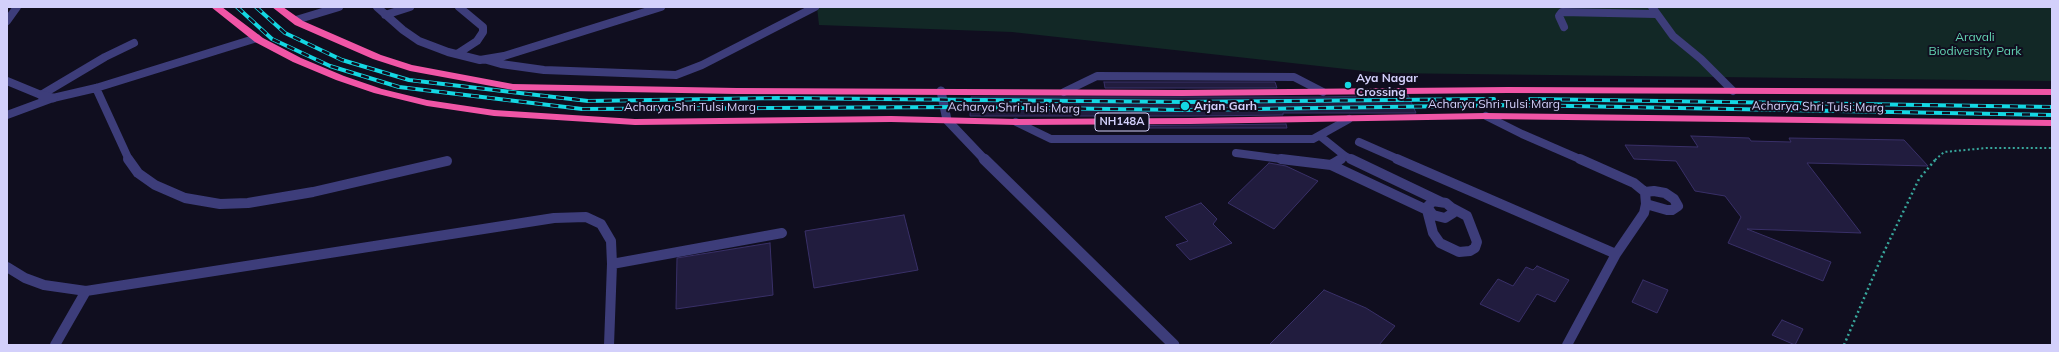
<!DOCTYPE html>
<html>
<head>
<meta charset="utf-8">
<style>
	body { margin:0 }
	#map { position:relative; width:2059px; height:352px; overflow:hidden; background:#100e1f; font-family:Mulish,sans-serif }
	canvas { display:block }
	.frame { position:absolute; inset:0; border:8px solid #d3d0fb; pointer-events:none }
</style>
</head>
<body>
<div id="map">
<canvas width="2059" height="352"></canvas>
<div class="frame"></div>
</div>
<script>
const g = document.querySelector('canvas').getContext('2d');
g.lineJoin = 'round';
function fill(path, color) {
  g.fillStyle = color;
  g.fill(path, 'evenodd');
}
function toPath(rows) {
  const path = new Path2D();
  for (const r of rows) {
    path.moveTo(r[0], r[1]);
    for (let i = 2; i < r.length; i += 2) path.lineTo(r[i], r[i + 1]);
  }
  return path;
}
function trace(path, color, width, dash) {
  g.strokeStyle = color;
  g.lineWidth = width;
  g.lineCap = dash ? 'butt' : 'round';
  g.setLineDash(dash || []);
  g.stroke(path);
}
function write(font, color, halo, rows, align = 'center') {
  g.font = font + ' Mulish,sans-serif';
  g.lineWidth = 4;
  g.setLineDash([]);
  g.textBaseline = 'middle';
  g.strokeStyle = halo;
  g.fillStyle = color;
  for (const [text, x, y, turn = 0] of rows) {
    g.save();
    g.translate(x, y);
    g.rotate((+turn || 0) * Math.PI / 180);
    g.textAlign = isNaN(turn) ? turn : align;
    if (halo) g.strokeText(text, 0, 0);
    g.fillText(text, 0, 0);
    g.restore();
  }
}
fill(toPath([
	[817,7,2052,7,2052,81,1382,73,1012,32,819,25]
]), '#122826');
const building = toPath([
	[1104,82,1275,82,1277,88,1105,88,1104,82],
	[1408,95,1416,113,1283,113,1283,115,1190,116,970,116,971,97,1323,97,1408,95],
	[1286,124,1287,128,1110,128,1110,126,1286,124],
	[1691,136,1749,138,1751,141,1791,142,1789,138,1904,140,1928,166,1807,163,1861,233,1747,229,1831,262,1823,281,1728,243,1741,217,1725,196,1695,191,1676,161,1634,159,1625,145,1698,147,1691,136],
	[1269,163,1286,166,1318,181,1274,229,1228,203,1269,163],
	[1201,203,1217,219,1213,224,1232,243,1190,260,1176,245,1188,241,1165,217,1201,203],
	[904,215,918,270,814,288,805,231,904,215],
	[770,243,773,295,676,309,677,258,770,243],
	[1537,266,1569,280,1555,302,1537,294,1519,322,1480,304,1498,279,1513,286,1526,267,1533,270,1537,266],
	[1643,280,1668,290,1657,313,1632,302,1643,280],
	[1324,290,1366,308,1395,326,1379,345,1269,345,1324,290],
	[1782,320,1803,329,1795,345,1772,335,1782,320]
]);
fill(building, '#211c3e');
trace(building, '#393068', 1);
trace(toPath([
	[1935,160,1944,152,1987,148,2052,148]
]), '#38a79c', 2, [2, 2.5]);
trace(toPath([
	[1844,345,1882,256,1919,179,1936,159]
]), '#38a79c', 2.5, [2, 3]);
trace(toPath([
	[377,7,403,30,419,41,448,52,480,60,504,56,661,7],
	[1652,7,1673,36,1701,59,1733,91],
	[385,15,410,7],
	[296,20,339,7],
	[7,21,17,7],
	[1564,27,1559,16,1562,12,1656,14],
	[457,54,477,41,483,32,483,27,459,7],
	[487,60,501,64,544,70,676,75,702,65,815,7],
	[7,81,41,95,105,57,134,43],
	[96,88,129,160],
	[1064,92,1097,76,1294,77,1323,92],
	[7,115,53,98,96,88,257,38],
	[1486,116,1522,134,1582,160],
	[1016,122,1051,139,1313,139,1349,119],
	[1320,136,1345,156,1353,160],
	[1359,142,1400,160],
	[1236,153,1289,160],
	[1339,160,1345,156]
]), '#3d3d7a', 8);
trace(toPath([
	[128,159,138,173,155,185,185,198,220,204,248,203,313,192,447,161],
	[1281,159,1331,165,1341,159],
	[1351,159,1441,202],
	[1397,159,1616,254],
	[1331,165,1427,210,1433,233,1440,243,1459,252,1470,251,1475,248,1477,242,1467,216,1452,208],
	[1645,192,1654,191,1665,193,1674,199,1678,206,1672,210,1667,210,1646,204],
	[1433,201,1446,203,1452,208,1453,213,1445,218,1433,215,1427,207,1433,201],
	[612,264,782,233],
	[7,267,25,278,44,285,86,291,554,218,586,217,601,224,611,241,612,264,609,345],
	[55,345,86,291],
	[1567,345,1616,254,1644,213,1646,204,1645,192,1634,183,1580,159]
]), '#3d3d7a', 10);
trace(toPath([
	[941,91,947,120,985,160],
	[41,95,53,98]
]), '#3d3d7a', 9);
trace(toPath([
	[984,159,1174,345]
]), '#3d3d7a', 11);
fill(toPath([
	[211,7,222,7,263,38,301,58,344,76,382,89,427,100,494,110,635,119,891,116,1016,119,1190,118,1486,113,2052,120,2052,126,1486,119,1190,124,1016,125,891,122,635,125,494,116,427,106,374,93,336,80,293,62,255,42,211,7],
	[272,7,283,7,303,21,381,55,412,65,513,84,737,88,1182,90,1508,87,2052,89,2052,95,1508,93,1182,96,737,94,513,90,410,71,373,59,295,25,272,7]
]), '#f055a6');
const rail = toPath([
	[237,7,272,39,330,66,399,87,582,109,959,107,1187,110,1518,105,2052,115],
	[256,7,285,33,342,60,409,80,588,101,778,98,1186,102,1494,99],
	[1530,99,2052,107]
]);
trace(rail, '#14d7e3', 4);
trace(rail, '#100e1f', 2.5, [8]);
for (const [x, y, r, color] of [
	[1348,85,4,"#14d7e3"],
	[1185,106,5,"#14d7e3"]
]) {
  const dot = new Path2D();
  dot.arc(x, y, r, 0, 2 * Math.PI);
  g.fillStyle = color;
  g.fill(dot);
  trace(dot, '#100e1f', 1.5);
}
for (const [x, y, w] of [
	[1122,122,54]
]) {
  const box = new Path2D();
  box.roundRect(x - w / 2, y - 9, w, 18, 3);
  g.fillStyle = '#100e1f';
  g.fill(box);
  trace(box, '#d3d0fb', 1);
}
write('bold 11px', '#d3d0fb', null, [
	["NH148A",1122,122]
]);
write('12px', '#63d4b3', '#100e1f', [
	["Aravali",1975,37],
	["Biodiversity Park",1975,51]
]);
write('bold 12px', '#d3d0fb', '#100e1f', [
	["Aya Nagar",1356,78],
	["Crossing",1356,92],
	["Arjan Garh",1194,106]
], 'left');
write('12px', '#d3d0fb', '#100e1f', [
	["Acharya Shri Tulsi Marg",1494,104],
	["Acharya Shri Tulsi Marg",690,107],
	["Acharya Shri Tulsi Marg",1818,107,1],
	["Acharya Shri Tulsi Marg",1014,108,1]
]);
</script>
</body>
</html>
